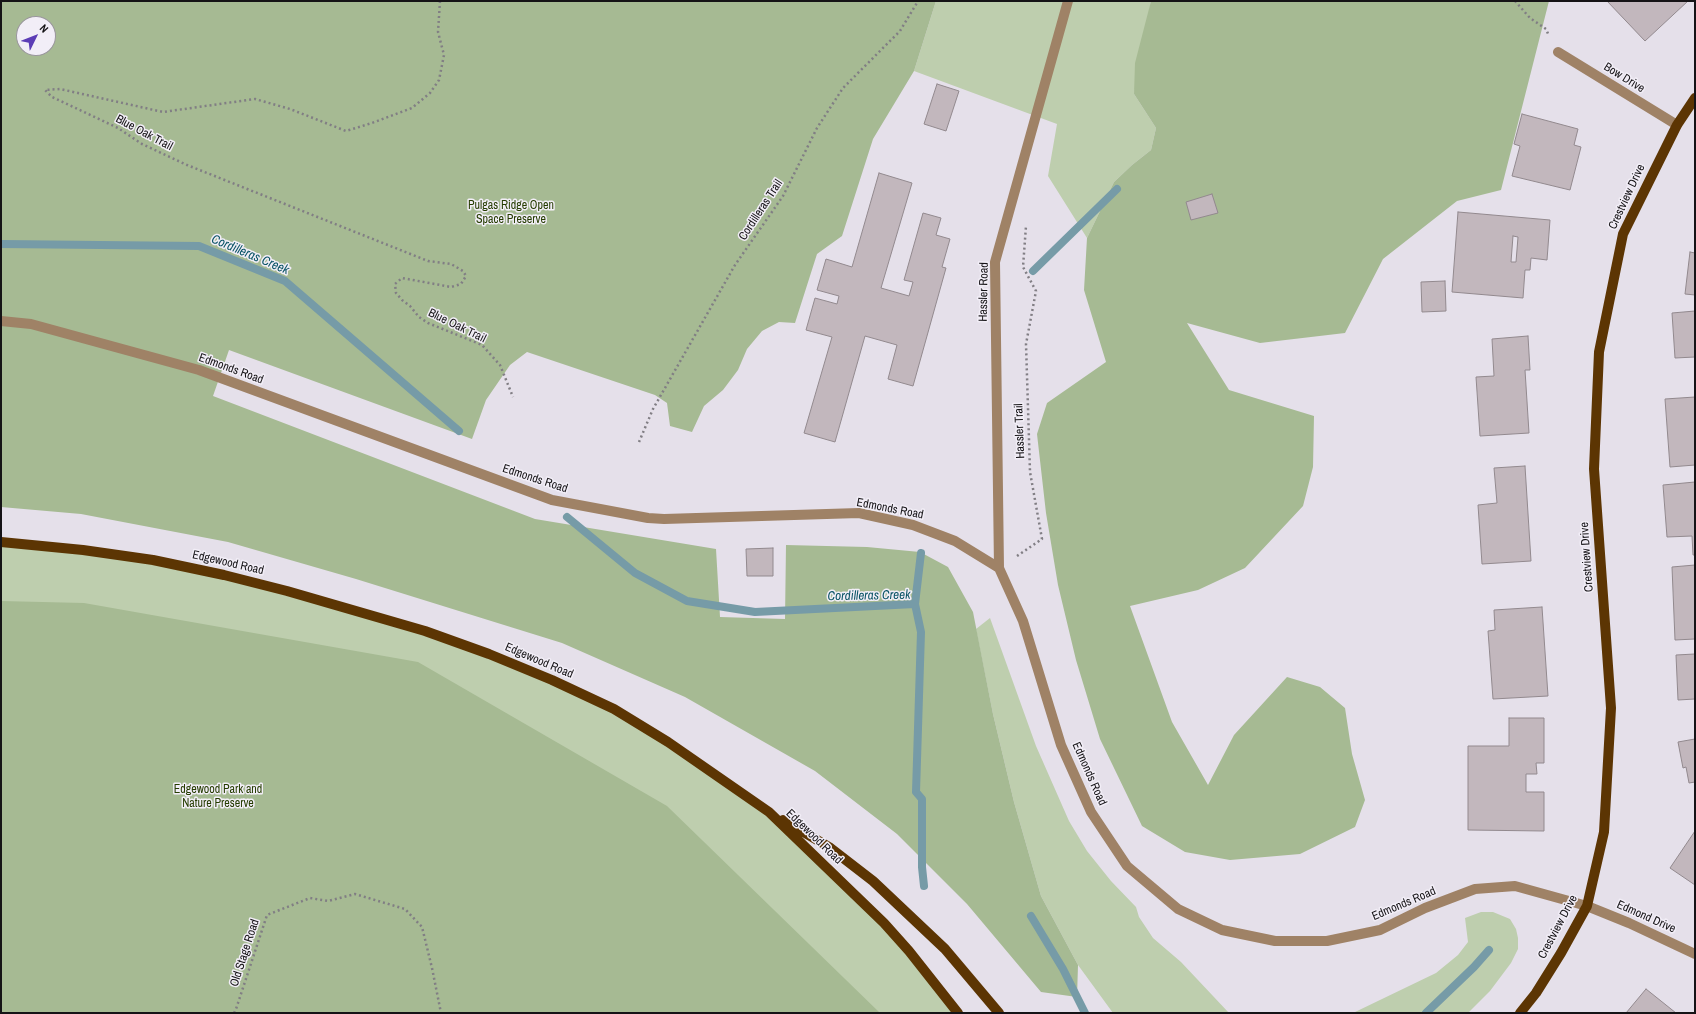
<!DOCTYPE html>
<html>
<head>
<meta charset="utf-8">
<style>
	body { margin:0 }
	#map { position:relative; width:1696px; height:1014px; overflow:hidden; background:#e5e0ea; font-family:"Archivo Narrow",sans-serif }
	canvas { display:block }
	.frame { position:absolute; inset:0; border:2px solid #151316; pointer-events:none }
	.north { position:absolute; left:16px; top:16px; width:40px; height:40px; box-sizing:border-box; background:#f2eef7; border:1px solid #9a969d; border-radius:50%; rotate:47deg; font-size:11px; font-weight:700; line-height:16px; text-align:center; color:#151316 }
	.north::after { content:''; display:block; margin:auto; width:14px; height:18px; background:#5c3db6; clip-path:polygon(50% 0,100% 100%,50% 72%,0 100%) }
</style>
</head>
<body>
<div id="map">
<canvas width="1696" height="1014"></canvas>
<div class="frame"></div>
<div class="north">N</div>
</div>
<script>
const g = document.querySelector('canvas').getContext('2d');
g.lineJoin = 'round';
function fill(path, color) {
  g.fillStyle = color;
  g.fill(path, 'evenodd');
}
function toPath(rows) {
  const path = new Path2D();
  for (const r of rows) {
    path.moveTo(r[0], r[1]);
    for (let i = 2; i < r.length; i += 2) path.lineTo(r[i], r[i + 1]);
  }
  return path;
}
function trace(path, color, width, dash) {
  g.strokeStyle = color;
  g.lineWidth = width;
  g.lineCap = dash ? 'butt' : 'round';
  g.setLineDash(dash || []);
  g.stroke(path);
}
function write(font, color, halo, rows, align = 'center') {
  g.font = font + ' "Archivo Narrow",sans-serif';
  g.lineWidth = 3;
  g.setLineDash([]);
  g.textBaseline = 'middle';
  g.strokeStyle = halo;
  g.fillStyle = color;
  for (const [text, x, y, turn = 0] of rows) {
    g.save();
    g.translate(x, y);
    g.rotate((+turn || 0) * Math.PI / 180);
    g.textAlign = isNaN(turn) ? turn : align;
    if (halo) g.strokeText(text, 0, 0);
    g.fillText(text, 0, 0);
    g.restore();
  }
}
fill(toPath([
	[936,1,1151,1,1134,94,1156,128,1151,150,1132,165,1114,182,1087,238,1048,176,1057,124,914,71],
	[1,542,153,560,425,631,614,709,769,812,884,923,958,1013,1,1013],
	[990,618,1036,746,1069,821,1087,851,1111,881,1136,907,1139,917,1153,938,1181,962,1229,1013,1113,1013,1078,965,1041,896,1014,802,993,714,976,629],
	[1481,912,1493,912,1510,919,1516,929,1518,938,1518,949,1511,963,1490,991,1468,1013,1353,1013,1436,973,1458,955,1468,942,1465,918]
]), '#beceae');
fill(toPath([
	[1,1,936,1,914,71,873,139,842,236,817,254,795,323,779,322,762,331,747,349,738,370,723,390,704,406,692,432,670,426,667,403,655,395,527,352,510,365,486,400,472,439,229,350,213,396,535,519,716,549,720,617,785,619,786,545,867,547,920,552,948,567,973,612,993,714,1014,802,1041,896,1078,965,1077,997,1041,992,967,904,897,834,815,771,685,697,562,643,356,579,228,542,81,514,1,507],
	[24,24,48,24,48,48,24,48],
	[1151,1,1549,1,1501,190,1457,201,1383,259,1345,333,1260,343,1187,323,1229,390,1314,416,1313,467,1303,506,1245,568,1198,590,1130,606,1172,722,1208,785,1234,735,1287,677,1320,687,1345,708,1352,754,1365,800,1355,827,1300,854,1230,860,1185,852,1142,826,1100,739,1076,660,1058,585,1046,513,1037,434,1047,403,1106,362,1084,290,1087,238,1114,182,1132,165,1151,150,1156,128,1134,94,1135,63],
	[1,601,84,603,418,662,667,806,880,1013,1,1013]
]), '#a6ba93');
trace(toPath([
	[1,244,199,246,285,281,459,431],
	[1033,271,1117,189],
	[567,517,635,573,687,601,755,612,915,604],
	[921,553,915,604,921,632,916,792,922,799,922,867,924,886],
	[1031,916,1063,969,1085,1013],
	[1426,1013,1474,967,1489,950]
]), '#769ba7', 8);
const building = toPath([
	[1607,1,1688,1,1645,41,1607,1],
	[937,84,959,91,946,131,924,124,937,84],
	[1522,114,1578,129,1574,145,1581,147,1570,190,1512,176,1520,146,1514,144,1522,114],
	[879,173,912,183,881,288,909,296,913,282,904,280,923,213,941,218,936,235,950,239,942,267,946,268,913,386,888,379,897,345,865,336,835,442,804,433,832,337,806,330,815,298,837,304,839,296,817,290,826,259,852,267,879,173],
	[1212,194,1218,213,1191,220,1186,202,1212,194],
	[1458,212,1550,220,1547,260,1531,258,1530,270,1525,270,1523,298,1452,292,1458,212],
	[1513,236,1518,237,1516,262,1511,262,1513,236],
	[1690,252,1695,253,1695,295,1685,294,1690,252],
	[1445,281,1446,311,1422,312,1421,282,1445,281],
	[1695,311,1695,357,1675,358,1672,313,1695,311],
	[1528,336,1530,370,1525,370,1529,433,1480,436,1476,377,1494,376,1492,339,1528,336],
	[1695,397,1695,465,1670,467,1665,399,1695,397],
	[1525,466,1531,561,1482,564,1478,505,1497,503,1494,468,1525,466],
	[1695,482,1695,555,1693,555,1692,536,1667,537,1663,485,1695,482],
	[773,548,773,576,747,576,746,549,773,548],
	[1695,565,1695,639,1675,640,1672,567,1695,565],
	[1542,607,1548,696,1493,699,1488,631,1495,630,1494,610,1542,607],
	[1695,654,1695,699,1678,700,1676,655,1695,654],
	[1509,718,1544,718,1544,763,1536,763,1537,774,1526,774,1526,792,1544,792,1544,831,1468,830,1468,746,1509,746,1509,718],
	[1695,739,1695,782,1689,783,1686,767,1683,768,1678,742,1695,739],
	[1695,831,1695,885,1670,868,1695,831],
	[1646,989,1676,1013,1626,1013,1646,989]
]);
fill(building, '#c2b7bd');
trace(building, '#92898e', 1);
trace(toPath([
	[440,1,438,32,444,55,439,80,430,93,412,108,372,123,346,131,290,109,255,99,163,112,60,89,45,90,52,97,118,128,142,144,187,165,428,261,451,264,463,271,466,276,461,284,451,287,402,278,395,284,396,293,402,300,410,306,419,317,428,323,482,345,500,365,513,397],
	[1515,1,1530,18,1546,29,1549,36],
	[639,442,653,409,735,265,783,196,817,128,843,88,900,31,918,1],
	[1017,556,1042,539,1030,472,1026,344,1036,291,1023,267,1026,226],
	[234,1013,236,1009,267,915,310,898,328,901,355,894,405,909,422,927,432,968,441,1013]
]), '#817e84', 2.5, [2, 3]);
trace(toPath([
	[1558,52,1677,125],
	[1,321,31,324,199,370,552,500,648,518,664,519,859,513,913,525,955,541,999,568,1023,621,1061,745,1091,812,1127,866,1178,909,1222,930,1275,941,1327,941,1380,930,1425,908,1475,889,1515,886,1587,906,1629,923,1695,954],
	[999,568,995,262,1068,1]
]), '#9f8266', 10);
trace(toPath([
	[1,542,83,550,153,560,224,575,287,591,425,631,489,654,552,680,614,709,668,742,769,812,884,923,909,951,958,1013],
	[783,820,829,847,873,881,945,949,999,1013],
	[1520,1013,1536,993,1561,953,1587,906,1604,832,1611,708,1594,469,1599,352,1623,234,1677,125,1695,98]
]), '#5c3503', 10);
write('12px', '#151316', '#f2eef7', [
	["Bow Drive",1624,78,32],
	["Blue Oak Trail",144,133,28],
	["Crestview Drive",1627,197,-65],
	["Cordilleras Trail",761,210,-57],
	["Hassler Road",984,292,-89],
	["Blue Oak Trail",457,326,26],
	["Edmonds Road",231,369,20],
	["Hassler Trail",1020,431,-92],
	["Edmonds Road",535,479,18],
	["Edmonds Road",890,509,11],
	["Crestview Drive",1587,557,-94],
	["Edgewood Road",228,563,13],
	["Edgewood Road",539,661,23],
	["Edmonds Road",1089,774,66],
	["Edgewood Road",814,837,44],
	["Edmonds Road",1404,904,-23],
	["Edmond Drive",1646,917,24],
	["Crestview Drive",1558,927,-62],
	["Old Stage Road",245,953,-72]
]);
write('12px', '#253c00', '#f2eef7', [
	["Pulgas Ridge Open",511,206],
	["Space Preserve",511,220],
	["Edgewood Park and",218,790],
	["Nature Preserve",218,804]
]);
write('italic 13px', '#095365', '#f2eef7', [
	["Cordilleras Creek",250,255,23],
	["Cordilleras Creek",869,596,-1]
]);
</script>
</body>
</html>
